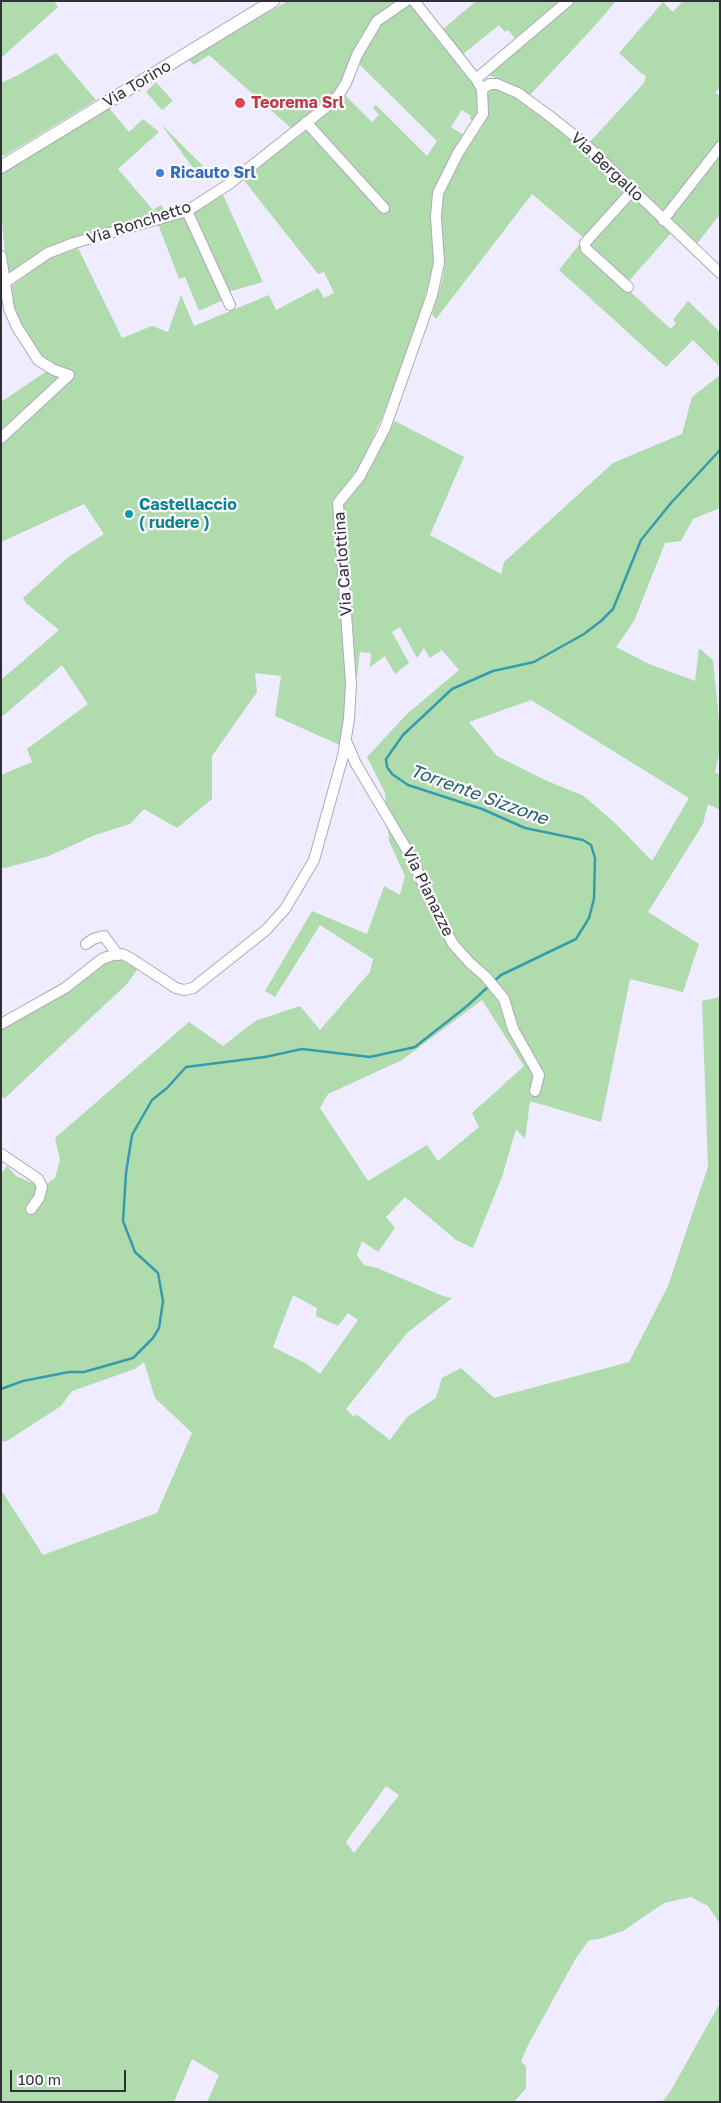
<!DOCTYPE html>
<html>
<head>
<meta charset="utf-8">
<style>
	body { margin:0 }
	#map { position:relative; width:721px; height:2103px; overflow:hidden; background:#eeecfe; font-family:"Golos Text",sans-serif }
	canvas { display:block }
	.frame { position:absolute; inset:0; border:2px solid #302f35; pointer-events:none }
	.scale { position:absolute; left:10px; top:2070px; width:116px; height:22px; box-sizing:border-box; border:2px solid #302f35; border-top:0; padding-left:6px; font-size:15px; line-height:18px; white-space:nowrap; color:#302f35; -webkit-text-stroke:4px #fcfbff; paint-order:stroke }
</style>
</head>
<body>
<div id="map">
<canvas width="721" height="2103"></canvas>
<div class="frame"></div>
<div class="scale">100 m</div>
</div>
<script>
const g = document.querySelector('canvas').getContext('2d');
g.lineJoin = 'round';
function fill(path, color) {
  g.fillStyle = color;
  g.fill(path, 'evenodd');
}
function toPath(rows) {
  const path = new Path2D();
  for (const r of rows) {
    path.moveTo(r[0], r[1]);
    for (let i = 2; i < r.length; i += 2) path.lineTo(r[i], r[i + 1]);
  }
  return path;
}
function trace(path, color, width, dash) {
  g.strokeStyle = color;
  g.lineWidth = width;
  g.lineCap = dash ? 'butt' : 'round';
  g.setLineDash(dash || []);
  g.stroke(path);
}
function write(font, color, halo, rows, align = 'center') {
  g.font = font + ' "Golos Text",sans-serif';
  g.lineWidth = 4.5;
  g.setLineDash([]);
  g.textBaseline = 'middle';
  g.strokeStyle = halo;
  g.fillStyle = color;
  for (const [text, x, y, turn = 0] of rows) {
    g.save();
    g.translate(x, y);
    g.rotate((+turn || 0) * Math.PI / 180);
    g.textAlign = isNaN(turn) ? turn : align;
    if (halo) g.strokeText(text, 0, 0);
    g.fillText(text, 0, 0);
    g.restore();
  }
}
fill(toPath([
	[1,1,54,1,58,7,1,58],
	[288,1,400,1,374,17,341,84,333,95,304,120,291,128,209,55,194,65,188,59],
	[476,1,616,1,591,30,530,95,487,74,517,41,508,30,505,32,499,25,463,54,453,45,442,30],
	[683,1,720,1,720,87,715,93,720,96,720,214,696,245,588,144,644,83,646,76,642,74,619,53,663,2,673,12],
	[411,5,469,75,480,100,474,121,470,119,471,116,462,110,451,127,465,136,434,192,430,215,433,243,433,268,423,303,404,366,380,422,359,467,338,495,336,500,349,680,342,746,275,716,281,676,255,673,257,692,212,756,212,799,177,828,144,809,130,824,95,835,49,856,5,868,1,867,1,775,32,762,27,749,88,704,62,665,3,716,1,714,1,680,59,630,26,603,23,598,67,558,104,534,84,504,1,542,1,402,47,371,27,338,12,306,9,288,49,258,78,248,122,338,152,326,168,332,181,295,194,326,269,295,276,310,318,288,324,298,334,293,324,272,318,274,242,178,345,95,372,122,379,115,373,108,376,105,427,156,437,141,359,64,361,53,378,27,405,6],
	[56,53,96,100,4,156,1,154,1,83,18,75],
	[156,82,173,101,162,110,146,92],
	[495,87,516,94,571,138,628,192,584,238,532,194,436,319,432,315,442,281,445,264,440,213,441,199,449,180,484,115,488,91],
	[109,108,129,132,143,119,159,132,118,169,153,210,161,205,166,213,74,239,7,277,1,210,1,173],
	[161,124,203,166,196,172],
	[223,195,263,282,228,292,192,212],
	[635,199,672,232,628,282,589,247,589,244,629,200],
	[186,215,223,300,199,311,185,277,179,279,158,224],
	[579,245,671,329,676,323,673,320,688,301,720,332,720,367,693,340,666,367,559,270],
	[720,375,720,508,693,519,681,541,665,543,634,621,616,647,649,664,695,681,699,648,713,660,720,730,720,749,715,772,720,775,720,810,708,804,703,824,648,912,699,944,683,992,630,979,601,1122,530,1101,525,1139,516,1129,502,1177,473,1248,456,1240,405,1197,386,1217,395,1228,378,1252,362,1241,357,1255,364,1265,377,1268,443,1296,452,1298,407,1333,346,1409,354,1417,356,1414,390,1440,407,1417,436,1398,442,1378,461,1368,494,1398,629,1362,668,1286,708,1167,702,1001,720,997,720,1924,708,1906,691,1897,664,1903,623,1931,599,1939,589,1940,576,1958,527,2047,521,2062,526,2066,526,2088,514,2102,207,2102,219,2075,192,2059,174,2102,1,2102,1,1490,43,1555,157,1513,192,1433,155,1398,144,1362,135,1369,72,1391,61,1406,7,1441,1,1442,1,1174,7,1166,16,1176,42,1187,55,1178,60,1160,55,1138,189,1022,223,1046,255,1021,300,1006,320,1030,370,972,373,959,320,925,275,997,265,991,312,911,367,934,384,886,400,895,405,876,389,841,385,793,367,757,406,715,459,670,442,650,430,658,424,648,417,658,400,627,392,632,409,663,395,674,385,656,370,667,371,653,360,652,357,676,353,678,342,505,395,421,464,457,430,535,501,574,504,562,613,463,682,434,692,397],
	[531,700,689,798,652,861,616,824,584,796,545,780,497,756,469,722],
	[482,1000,524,1066,472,1113,479,1127,438,1161,427,1145,368,1181,320,1108,328,1094,402,1060],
	[293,1295,317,1308,316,1316,338,1326,348,1313,358,1320,320,1374,307,1364,273,1347],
	[386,1786,399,1795,354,1853,346,1842],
	[113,955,141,964,127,984,4,1099,1,1094,1,1024],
	[720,2003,720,2102,662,2102,670,2092]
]), '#afdbad');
trace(toPath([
	[493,982,501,975,576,939,589,918,594,899,595,858,591,845,583,840,525,828,482,809,408,785,392,774,387,767,386,759,403,735,452,689,493,671,534,662,584,634,601,621,613,609,641,540,671,503,720,450],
	[1,1389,23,1381,69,1372,84,1372,133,1358,153,1338,159,1328,163,1301,158,1273,135,1252,123,1221,126,1173,132,1135,152,1100,167,1088,186,1067,265,1057,302,1049,370,1057,415,1047,467,1006,489,986]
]), '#359cad', 2.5);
const minor = toPath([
	[476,79,568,1],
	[482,89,490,84,497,84,518,93,547,114,585,144,720,273],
	[306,122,384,208],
	[187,211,230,305],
	[663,220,720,147],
	[1,256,9,309,17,327,38,360,54,370,69,375,1,438],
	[4,283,48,253,74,243,187,211,229,184,325,108,338,96,346,83,357,55,377,21,406,1],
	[628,287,593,255,586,249,585,243,632,191],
	[346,741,356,764,410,855,434,908,453,944,470,963,486,977,504,999,513,1029,539,1075,535,1091],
	[86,944,93,939,104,936,118,955],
	[1,1024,65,988,102,959,113,955,122,954,130,958,176,988,184,990,193,988,266,930,285,909,314,860,343,756,349,719,351,683,338,503,360,476,385,428,432,295,439,263,436,217,438,193,458,153,483,114,482,89,476,79,414,1],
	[1,1154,38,1179,42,1187,39,1198,31,1209]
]);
const major = toPath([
	[1,167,273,1]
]);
trace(minor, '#aca9ba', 12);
trace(major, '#aca9ba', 14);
trace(minor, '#fff', 10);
trace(major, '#fff', 12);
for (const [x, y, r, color] of [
	[240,103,6,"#e0444e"],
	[160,173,5,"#3f7fe0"],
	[129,514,5,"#0f9aa8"]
]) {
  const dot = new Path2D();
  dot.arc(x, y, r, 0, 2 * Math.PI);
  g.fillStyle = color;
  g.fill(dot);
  trace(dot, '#fcfbff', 2);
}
write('16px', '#302f35', '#fcfbff', [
	["Via Torino",137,84,-31],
	["Via Bergallo",607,167,43],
	["Via Ronchetto",139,223,-18],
	["Via Carlottina",343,564,-94],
	["Via Pianazze",428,892,64]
]);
write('bold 16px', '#be3a42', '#fcfbff', [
	["Teorema Srl",251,103]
], 'left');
write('bold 16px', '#366cbe', '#fcfbff', [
	["Ricauto Srl",170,173]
], 'left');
write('bold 16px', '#0d838f', '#fcfbff', [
	["Castellaccio",139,505],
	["( rudere )",139,523]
], 'left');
write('italic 18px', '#255e68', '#fcfbff', [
	["Torrente Sizzone",479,795,20]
]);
</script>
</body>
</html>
